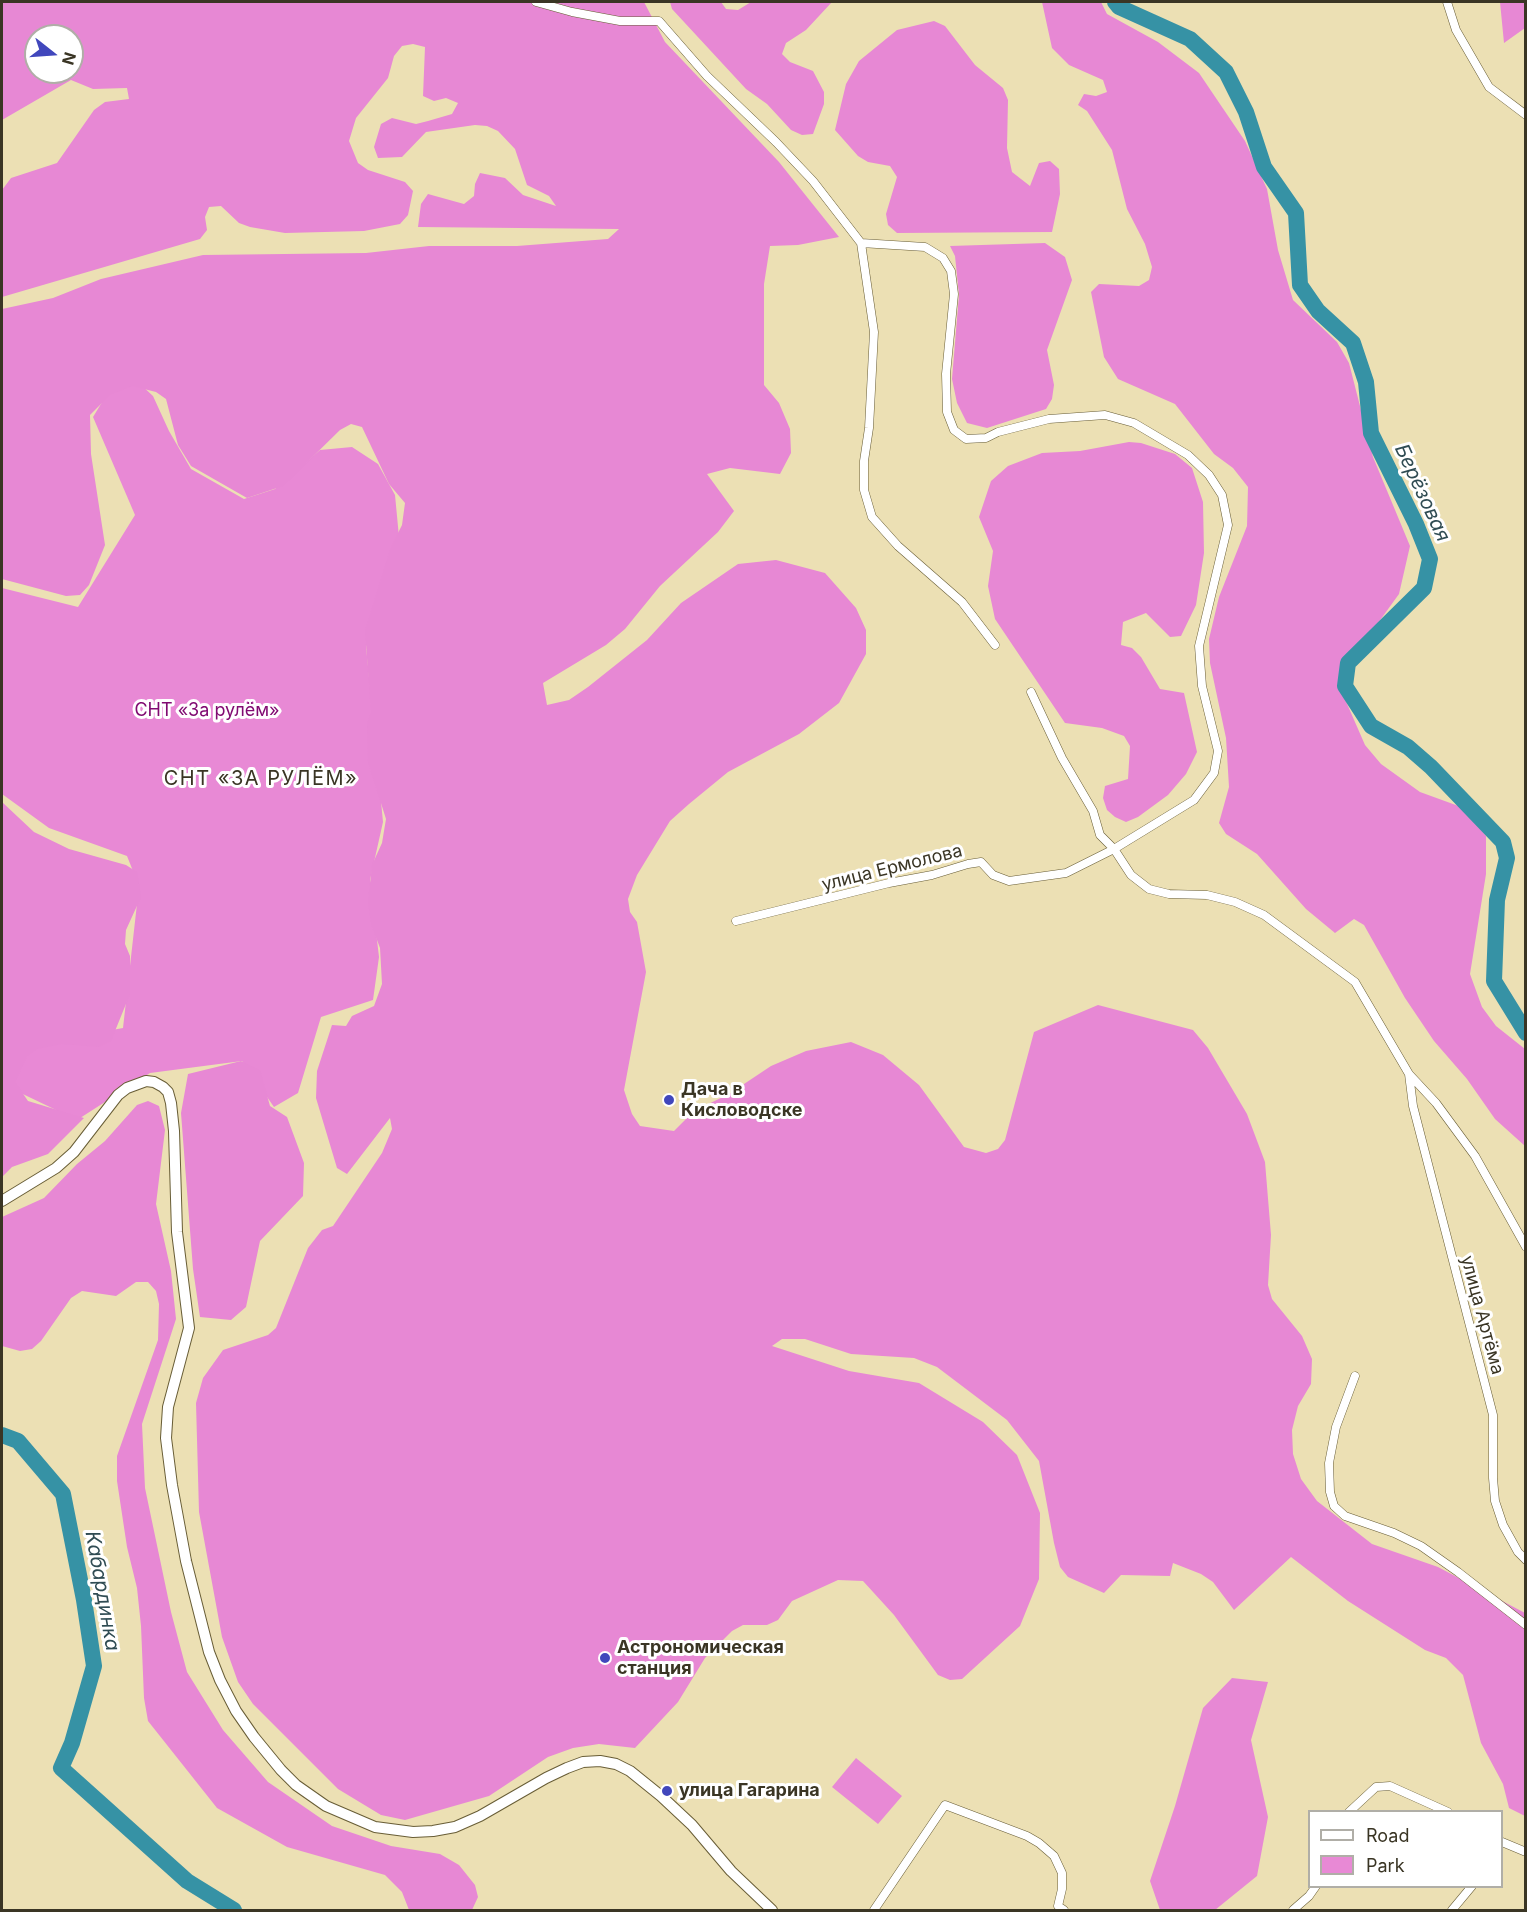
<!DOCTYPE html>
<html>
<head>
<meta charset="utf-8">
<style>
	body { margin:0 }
	#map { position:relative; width:1527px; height:1912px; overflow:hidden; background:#ece0b4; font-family:Inter,sans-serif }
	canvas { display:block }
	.frame { position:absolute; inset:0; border:3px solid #3a3524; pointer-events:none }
	.legend { position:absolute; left:1308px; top:1810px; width:195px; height:78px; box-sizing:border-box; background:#fff; border:2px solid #b0aea7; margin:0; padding:8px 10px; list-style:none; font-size:18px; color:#3a3524 }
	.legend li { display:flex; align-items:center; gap:12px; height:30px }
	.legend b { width:30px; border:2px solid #b0aea7 }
	.north { position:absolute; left:24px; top:24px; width:60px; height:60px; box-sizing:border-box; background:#fff; border:2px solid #b0aea7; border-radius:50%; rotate:107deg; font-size:16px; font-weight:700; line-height:24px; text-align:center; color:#3a3524 }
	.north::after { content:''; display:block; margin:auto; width:21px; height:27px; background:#4147bc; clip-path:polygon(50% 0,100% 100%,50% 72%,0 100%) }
</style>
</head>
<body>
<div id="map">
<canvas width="1527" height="1912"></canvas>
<div class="frame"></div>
<ul class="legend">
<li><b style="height:8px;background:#fff"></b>Road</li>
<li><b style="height:16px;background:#e889d5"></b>Park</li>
</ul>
<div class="north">N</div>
</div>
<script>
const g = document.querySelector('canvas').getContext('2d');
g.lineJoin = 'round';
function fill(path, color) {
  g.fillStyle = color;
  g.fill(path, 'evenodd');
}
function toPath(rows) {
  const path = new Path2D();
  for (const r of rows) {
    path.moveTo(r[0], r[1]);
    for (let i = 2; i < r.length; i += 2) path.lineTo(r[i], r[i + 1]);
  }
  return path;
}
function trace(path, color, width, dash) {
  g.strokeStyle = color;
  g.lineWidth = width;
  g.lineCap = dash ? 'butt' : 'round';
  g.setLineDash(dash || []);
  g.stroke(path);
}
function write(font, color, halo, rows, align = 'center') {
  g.font = font + ' Inter,sans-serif';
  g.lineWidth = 6;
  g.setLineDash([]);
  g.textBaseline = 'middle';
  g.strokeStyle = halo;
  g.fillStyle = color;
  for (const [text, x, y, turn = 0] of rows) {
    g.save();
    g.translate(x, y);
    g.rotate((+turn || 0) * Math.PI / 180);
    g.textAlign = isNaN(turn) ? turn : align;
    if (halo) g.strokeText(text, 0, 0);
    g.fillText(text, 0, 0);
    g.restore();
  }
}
fill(toPath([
	[118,376,139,383,153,396,169,431,191,469,244,499,275,489,320,450,352,447,378,464,395,495,399,537,366,646,383,822,370,880,379,957,373,1000,321,1017,298,1093,274,1107,242,1061,150,1073,77,1120,6,1086,24,1046,123,1028,139,886,127,856,49,828,2,794,2,588,78,607,135,515,93,417],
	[856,1758,902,1796,878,1824,832,1787]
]), '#e889d5');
fill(toPath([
	[2,2,644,2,665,42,779,162,839,237,798,245,770,246,764,284,764,385,779,403,790,429,791,453,780,474,730,468,707,474,734,511,718,532,660,586,625,629,606,645,543,683,547,705,569,700,588,687,647,640,681,603,738,564,776,560,825,573,856,608,866,630,866,654,839,703,799,734,728,772,689,804,670,821,637,875,628,899,630,912,637,922,646,972,624,1090,632,1114,640,1126,674,1131,694,1111,729,1094,771,1066,806,1051,851,1042,883,1055,919,1085,964,1147,986,1153,998,1149,1005,1140,1034,1032,1098,1005,1193,1030,1208,1048,1247,1114,1265,1162,1271,1235,1268,1285,1272,1299,1302,1336,1312,1359,1311,1384,1298,1406,1292,1430,1293,1454,1301,1479,1317,1501,1372,1544,1438,1567,1525,1613,1525,1816,1509,1808,1503,1784,1481,1743,1463,1675,1446,1658,1425,1650,1348,1601,1291,1557,1234,1610,1213,1582,1201,1574,1173,1563,1170,1576,1121,1575,1104,1593,1068,1577,1060,1567,1054,1543,1039,1461,1007,1420,937,1367,914,1358,851,1354,805,1339,782,1339,772,1346,849,1371,919,1383,983,1422,1017,1455,1040,1513,1039,1579,1020,1626,962,1679,950,1680,938,1675,894,1615,863,1581,838,1580,792,1601,778,1620,767,1625,743,1625,732,1631,705,1658,678,1702,635,1748,599,1744,573,1748,548,1757,489,1796,405,1820,381,1815,338,1789,253,1704,238,1682,222,1637,199,1512,196,1403,203,1378,223,1350,268,1335,276,1328,308,1248,322,1230,333,1226,382,1153,392,1129,390,1118,347,1174,337,1168,316,1098,317,1071,332,1025,346,1026,352,1016,374,1006,382,984,380,948,371,924,368,901,372,865,382,843,386,819,368,762,367,725,371,712,365,631,391,547,402,525,405,503,389,484,362,427,351,424,340,430,283,486,247,498,191,466,178,445,166,399,156,392,132,386,110,395,90,415,91,454,105,545,89,585,80,595,66,596,2,579,2,309,53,298,101,279,203,255,366,253,429,246,517,246,608,239,619,229,418,227,421,204,428,194,464,204,474,196,475,184,480,173,505,178,523,195,556,206,549,196,527,185,515,149,498,131,487,126,475,125,426,132,402,157,378,158,374,147,381,124,392,118,416,124,428,121,452,114,458,103,446,98,434,101,423,96,425,47,413,44,402,46,394,56,388,78,356,118,349,141,358,163,368,170,405,182,413,191,408,215,400,224,364,231,285,233,250,227,239,223,221,206,209,207,205,217,207,230,200,239,2,297,2,190,11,178,57,163,94,110,105,102,129,99,127,88,93,89,71,80,2,120],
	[36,36,72,36,72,72,36,72],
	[670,2,721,2,726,9,738,10,751,2,832,2,806,30,786,43,782,54,790,62,813,71,824,92,824,104,813,134,802,135,791,130,767,104,746,89,672,9],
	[1042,2,1101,2,1107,14,1158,42,1199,73,1245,141,1267,189,1278,250,1293,300,1337,342,1349,363,1373,457,1410,546,1399,594,1378,623,1346,656,1339,678,1341,690,1365,745,1381,764,1420,792,1464,808,1486,836,1486,874,1470,974,1482,1007,1496,1026,1525,1049,1525,1146,1495,1119,1467,1079,1434,1041,1405,998,1364,925,1354,919,1335,933,1306,909,1257,854,1226,834,1219,823,1229,787,1226,738,1210,663,1209,639,1219,597,1247,526,1248,487,1233,468,1214,454,1175,404,1118,379,1104,357,1091,292,1099,284,1139,286,1149,280,1152,267,1145,244,1127,209,1112,150,1087,111,1078,105,1084,94,1096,96,1107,92,1103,80,1069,65,1052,48],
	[1500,2,1525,2,1525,28,1504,43],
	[934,21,945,26,975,65,1003,88,1008,100,1007,148,1012,172,1030,186,1039,163,1050,161,1059,169,1060,194,1052,232,897,233,888,225,886,214,897,177,890,166,868,162,858,156,835,130,846,84,859,61,897,30],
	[1045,243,1065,257,1072,280,1047,350,1054,385,1052,399,1046,409,987,428,967,423,957,403,952,379,959,295,955,256,950,246],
	[1129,442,1141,443,1175,454,1192,468,1203,502,1204,553,1196,605,1181,636,1170,637,1146,613,1123,622,1121,645,1132,648,1141,657,1160,689,1184,693,1197,752,1186,774,1168,795,1138,817,1126,822,1115,817,1107,810,1103,798,1105,786,1128,779,1130,746,1124,736,1102,728,1065,723,995,619,988,586,993,551,979,517,991,481,1008,466,1042,453,1080,451],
	[2,802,34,832,69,849,126,865,137,872,141,897,126,930,125,944,130,956,130,994,111,1041,99,1047,62,1044,37,1049,27,1056,15,1082,28,1101,84,1118,48,1154,12,1167,2,1177],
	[241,1061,260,1070,270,1106,287,1117,304,1163,303,1196,260,1241,246,1307,231,1320,200,1317,193,1269,181,1113,188,1074],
	[148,1101,159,1106,165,1130,156,1204,171,1271,176,1319,142,1424,145,1488,171,1612,187,1672,223,1730,268,1782,332,1826,391,1846,440,1854,459,1865,475,1885,478,1897,472,1910,409,1910,402,1892,385,1875,287,1847,217,1808,148,1721,144,1698,141,1626,137,1588,127,1547,117,1481,117,1456,158,1340,159,1304,156,1291,148,1282,136,1282,116,1296,82,1291,71,1298,41,1341,32,1349,20,1351,2,1346,2,1217,44,1198,77,1164,105,1141,137,1105],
	[1232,1678,1268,1682,1251,1740,1268,1817,1257,1876,1215,1910,1160,1910,1150,1881,1175,1806,1203,1708]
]), '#e788d4');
trace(toPath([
	[1115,2,1119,7,1190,39,1226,72,1246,112,1264,167,1296,213,1300,285,1318,311,1353,343,1366,382,1371,433,1416,524,1430,559,1424,588,1348,663,1345,686,1371,726,1408,747,1431,767,1503,842,1507,858,1497,900,1494,981,1526,1033],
	[2,1435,18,1441,63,1494,84,1600,94,1666,72,1743,61,1768,187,1881,234,1910]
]), '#3692a5', 16);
const street = toPath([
	[536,2,572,12,620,21,659,21,707,76,776,142,813,181,861,243,874,332,869,428,864,461,864,490,872,517,898,546,962,602,995,645],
	[1447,2,1456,30,1489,87,1526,115],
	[1031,692,1062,758,1093,811,1100,835,1114,849,1131,875,1149,889,1169,894,1207,895,1235,902,1264,915,1355,982,1409,1074,1436,1103,1475,1156,1526,1247],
	[736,921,889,883,932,875,968,864,981,862,993,875,1009,881,1066,873,1114,849,1194,800,1214,773,1218,751,1202,686,1199,646,1228,525,1222,495,1209,475,1188,455,1134,423,1105,415,1049,419,998,432,986,438,966,439,954,430,947,412,946,374,954,294,951,271,943,258,925,247,861,243],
	[1409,1074,1413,1106,1493,1415,1493,1478,1495,1501,1503,1525,1518,1552,1526,1560],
	[1355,1376,1336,1427,1329,1463,1330,1492,1334,1506,1345,1516,1394,1533,1421,1546,1458,1572,1526,1625],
	[1349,1812,1376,1787,1390,1786,1448,1812],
	[1502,1842,1526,1852],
	[874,1910,945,1805,1027,1836,1039,1843,1054,1856,1062,1873,1062,1889,1058,1906,1064,1910],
	[1293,1910,1309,1896,1316,1886],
	[1452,1910,1472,1886]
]);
const secondary = toPath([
	[2,1201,56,1168,74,1152,118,1095,127,1088,146,1081,154,1082,163,1087,168,1092,171,1103,174,1131,177,1232,189,1328,168,1407,166,1438,172,1485,186,1561,209,1652,220,1680,236,1711,254,1737,281,1770,296,1785,326,1806,375,1827,413,1832,433,1831,455,1827,480,1816,546,1778,567,1768,583,1762,600,1761,616,1764,630,1771,661,1796,692,1825,731,1871,772,1910]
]);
trace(street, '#685d36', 9);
trace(secondary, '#685d36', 12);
trace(street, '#fff', 8);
trace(secondary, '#fff', 10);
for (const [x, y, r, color] of [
	[669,1100,6,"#4147bc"],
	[605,1658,6,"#4147bc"],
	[667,1791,6,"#4147bc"]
]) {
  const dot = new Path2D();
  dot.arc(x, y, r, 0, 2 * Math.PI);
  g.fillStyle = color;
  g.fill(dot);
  trace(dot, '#fff', 2);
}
write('18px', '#810b72', '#fff', [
	["СНТ «За рулём»",207,711]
]);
write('18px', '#3a3524', '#fff', [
	["улица Ермолова",892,868,-14],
	["улица Артёма",1482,1315,75]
]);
write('bold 18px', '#3a3524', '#fff', [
	["Дача в",681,1090],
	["Кисловодске",681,1111],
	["Астрономическая",617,1648],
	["станция",617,1669],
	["улица Гагарина",679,1791]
], 'left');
write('italic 20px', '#304c53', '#fff', [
	["Берёзовая",1422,493,65],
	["Кабардинка",102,1591,80]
]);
g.letterSpacing = '1.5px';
write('20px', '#3a3524', '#fff', [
	["СНТ «ЗА РУЛЁМ»",261,779]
]);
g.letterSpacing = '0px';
</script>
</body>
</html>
